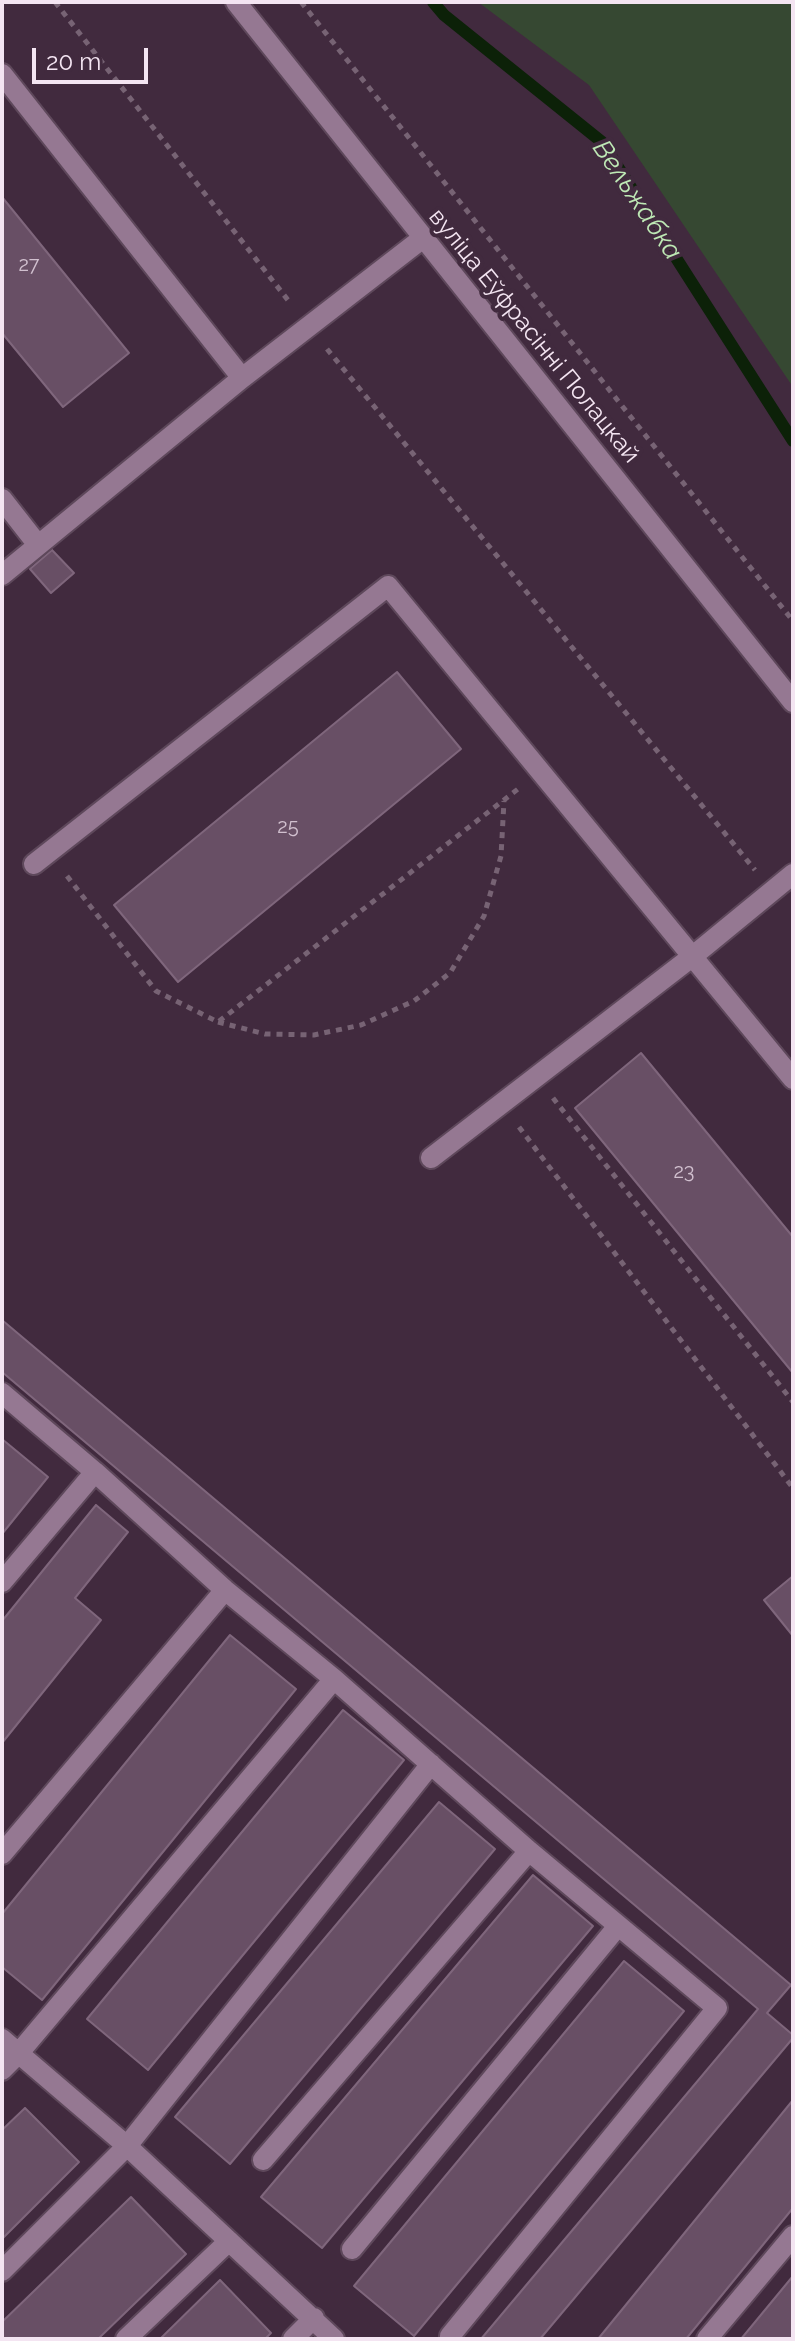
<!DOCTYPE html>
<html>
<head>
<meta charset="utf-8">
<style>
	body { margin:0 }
	#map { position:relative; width:795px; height:2341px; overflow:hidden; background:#412a3e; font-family:Raleway,sans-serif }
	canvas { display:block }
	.frame { position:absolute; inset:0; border:4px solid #f4e5f2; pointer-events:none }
	.scale { position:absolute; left:32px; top:48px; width:116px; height:36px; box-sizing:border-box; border:4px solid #f4e5f2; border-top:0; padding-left:10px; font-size:24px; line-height:28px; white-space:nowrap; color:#f4e5f2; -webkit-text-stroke:6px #412a3e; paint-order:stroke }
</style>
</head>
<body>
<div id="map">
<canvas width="795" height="2341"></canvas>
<div class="frame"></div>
<div class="scale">20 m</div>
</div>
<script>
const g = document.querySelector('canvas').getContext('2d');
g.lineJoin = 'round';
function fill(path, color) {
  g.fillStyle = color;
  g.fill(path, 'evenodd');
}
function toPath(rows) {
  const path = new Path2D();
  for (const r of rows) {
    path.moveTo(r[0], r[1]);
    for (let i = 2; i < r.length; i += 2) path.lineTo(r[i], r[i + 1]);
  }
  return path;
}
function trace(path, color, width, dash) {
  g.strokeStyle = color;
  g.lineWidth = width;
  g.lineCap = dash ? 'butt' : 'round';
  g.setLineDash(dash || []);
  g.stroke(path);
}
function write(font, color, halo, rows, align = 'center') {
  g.font = font + ' Raleway,sans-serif';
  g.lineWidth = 8;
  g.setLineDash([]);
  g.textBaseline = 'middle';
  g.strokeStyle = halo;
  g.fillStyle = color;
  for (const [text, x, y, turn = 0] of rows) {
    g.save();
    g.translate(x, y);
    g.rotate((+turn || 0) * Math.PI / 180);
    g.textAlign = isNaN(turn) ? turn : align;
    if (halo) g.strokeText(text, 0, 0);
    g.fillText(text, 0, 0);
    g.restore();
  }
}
fill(toPath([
	[478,2,793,2,793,387,589,85]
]), '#364832');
trace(toPath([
	[433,2,444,15,602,142,793,441]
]), '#0c2108', 12);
const building = toPath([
	[2,197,129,353,63,407,2,333,2,197],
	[52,550,74,573,51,593,30,569,52,550],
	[397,672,461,749,178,982,114,905,397,672],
	[641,1053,793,1237,793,1373,575,1108,641,1053],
	[2,1320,791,1985,767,2013,793,2035,793,2038,540,2339,481,2339,758,2009,2,1372,2,1320],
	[2,1439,48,1477,2,1534,2,1439],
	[96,1505,128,1532,75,1598,101,1620,2,1743,2,1621,96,1505],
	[793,1576,793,1636,764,1600,793,1576],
	[230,1635,296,1689,42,2000,2,1967,2,1914,230,1635],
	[343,1710,404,1760,148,2070,87,2019,343,1710],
	[439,1802,495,1849,230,2164,175,2117,439,1802],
	[533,1875,593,1926,322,2248,261,2197,533,1875],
	[624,1961,684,2011,414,2336,354,2286,624,1961],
	[793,2100,793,2208,686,2339,598,2339,793,2100],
	[25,2108,79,2162,2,2239,2,2130,25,2108],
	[131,2197,186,2254,98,2339,2,2339,2,2322,131,2197],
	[793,2276,793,2339,741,2339,793,2276],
	[220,2280,271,2333,265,2339,160,2339,220,2280]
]);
fill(building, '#684f65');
trace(building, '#7f667c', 2);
const minor = toPath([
	[236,2,793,702],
	[2,74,242,378],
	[2,499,38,545],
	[2,575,242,378,423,238],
	[34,864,388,586,793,1079],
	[431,1158,693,956,793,874],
	[2,1393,95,1472,225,1590,334,1679,529,1851,717,2008,450,2336],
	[2,1582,95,1472],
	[2,1854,225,1590],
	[2,2039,127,2146,334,2339],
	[2,2070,18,2054,334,1679],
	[263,2160,529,1851],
	[352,2249,618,1926],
	[2,2271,127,2146,431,1764],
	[126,2339,229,2241],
	[293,2339,314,2318],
	[707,2339,793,2236]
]);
trace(minor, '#5e485b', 24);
trace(toPath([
	[55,2,291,304],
	[301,2,793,621],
	[327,349,755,870],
	[67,876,156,991,218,1022,518,789],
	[218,1022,265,1034,314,1035,361,1025,414,1001,450,973,484,916,501,856,504,801],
	[553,1098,793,1402],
	[519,1127,793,1488]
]), '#776374', 5, [6, 6]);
trace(minor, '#957892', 20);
write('20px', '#d1c0cf', null, [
	["27",29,265],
	["25",288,827],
	["23",684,1172]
]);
write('24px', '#f4e5f2', '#412a3e', [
	["вуліца Еўфрасінні Полацкай",534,336,51]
]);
write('italic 26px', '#bee9b5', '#412a3e', [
	["Вельжабка",637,200,56]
]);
</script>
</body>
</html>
